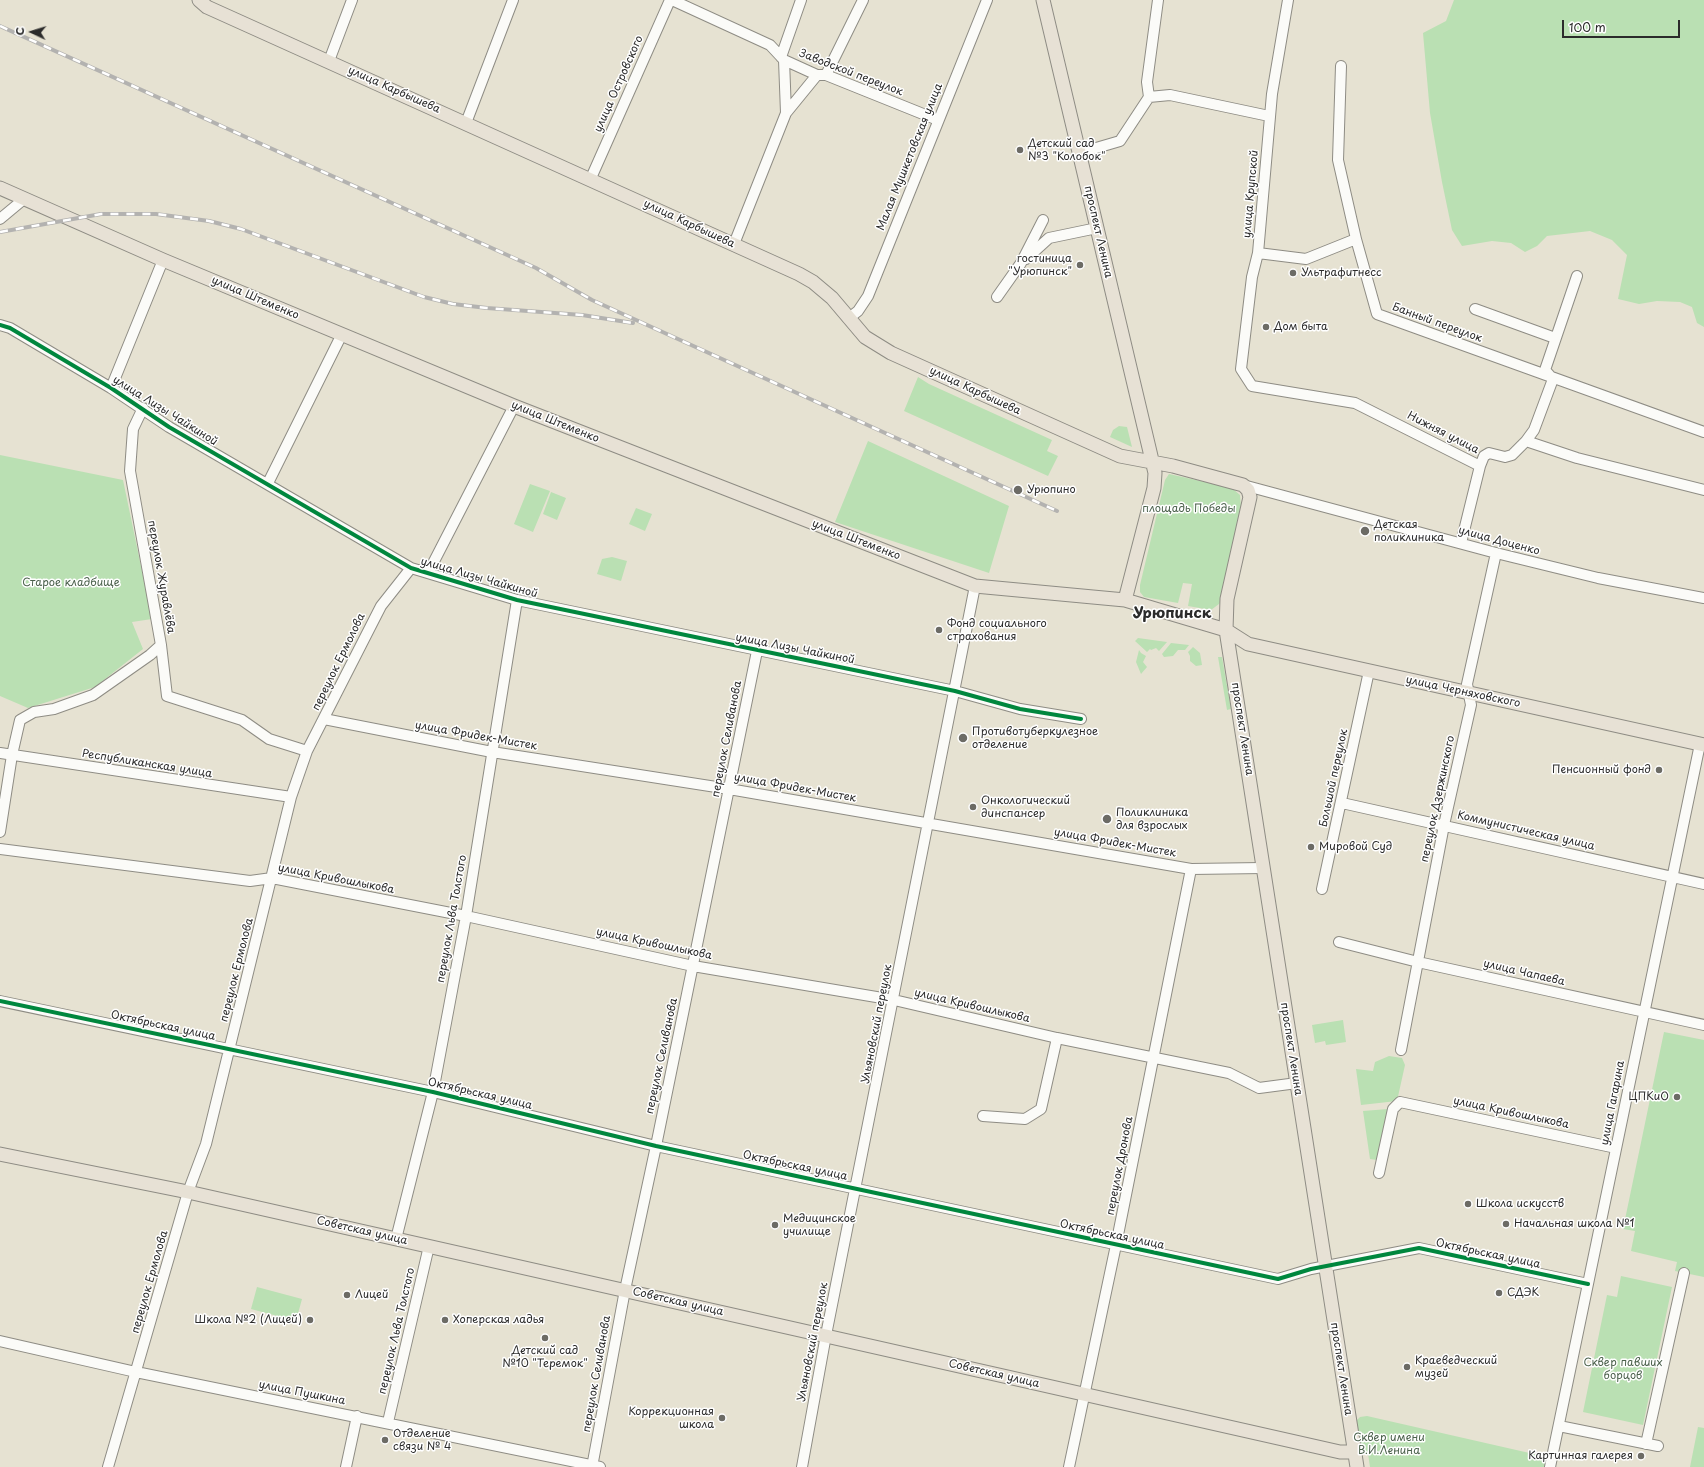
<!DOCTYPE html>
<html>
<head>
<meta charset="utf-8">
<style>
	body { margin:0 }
	#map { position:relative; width:1704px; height:1467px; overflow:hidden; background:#e6e2d2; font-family:"Playpen Sans",sans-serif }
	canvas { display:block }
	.north { position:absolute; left:12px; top:12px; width:40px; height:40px; -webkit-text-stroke:3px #fff; paint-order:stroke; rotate:274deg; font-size:11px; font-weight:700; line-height:16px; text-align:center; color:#2b2b2b }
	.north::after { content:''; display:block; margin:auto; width:14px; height:18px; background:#2b2b2b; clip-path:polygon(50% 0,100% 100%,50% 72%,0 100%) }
	.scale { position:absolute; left:1562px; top:20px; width:118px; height:18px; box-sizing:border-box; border:2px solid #2b2b2b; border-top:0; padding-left:5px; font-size:12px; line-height:14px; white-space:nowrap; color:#2b2b2b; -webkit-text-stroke:3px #fff; paint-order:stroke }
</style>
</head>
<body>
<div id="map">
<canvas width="1704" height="1467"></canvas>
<div class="north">С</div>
<div class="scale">100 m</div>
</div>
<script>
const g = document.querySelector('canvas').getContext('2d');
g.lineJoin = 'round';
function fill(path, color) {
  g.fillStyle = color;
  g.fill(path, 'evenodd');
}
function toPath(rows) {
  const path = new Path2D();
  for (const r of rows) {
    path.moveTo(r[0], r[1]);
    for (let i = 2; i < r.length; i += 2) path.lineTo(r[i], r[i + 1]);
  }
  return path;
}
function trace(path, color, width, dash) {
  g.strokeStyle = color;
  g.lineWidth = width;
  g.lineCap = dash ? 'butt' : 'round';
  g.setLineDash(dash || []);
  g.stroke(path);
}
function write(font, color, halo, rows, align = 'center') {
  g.font = font + ' "Playpen Sans",sans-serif';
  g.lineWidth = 3;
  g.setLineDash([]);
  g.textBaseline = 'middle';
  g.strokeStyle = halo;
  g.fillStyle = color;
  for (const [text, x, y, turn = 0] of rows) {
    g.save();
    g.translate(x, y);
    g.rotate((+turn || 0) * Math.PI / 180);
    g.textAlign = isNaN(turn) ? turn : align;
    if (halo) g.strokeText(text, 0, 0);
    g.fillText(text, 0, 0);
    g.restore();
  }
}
fill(toPath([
	[1454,0,1704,0,1704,327,1697,323,1692,307,1680,302,1657,301,1639,304,1618,299,1627,255,1612,240,1590,231,1547,236,1537,246,1525,252,1511,243,1492,241,1462,246,1452,230,1442,182,1430,113,1423,33,1446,21],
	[918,377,929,384,1052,440,1047,451,1058,456,1048,476,904,411],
	[1119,426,1127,427,1132,447,1110,437,1113,430],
	[868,441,1009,506,989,573,835,522],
	[0,455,123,480,152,619,132,622,143,649,95,687,28,708,0,696],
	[1169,474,1232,488,1240,495,1241,507,1222,599,1219,604,1211,610,1188,606,1192,584,1183,583,1178,603,1144,597,1140,592,1140,585,1165,480],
	[530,484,550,491,533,532,514,524],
	[551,492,566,498,557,520,543,514],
	[636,508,652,514,645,531,629,524],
	[612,557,627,561,621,581,597,574,602,559],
	[1138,638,1167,642,1159,651,1156,648,1151,650,1150,649,1147,652,1135,641],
	[1171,643,1189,645,1185,650,1178,650,1173,656,1164,657,1162,654],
	[1193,647,1200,653,1202,665,1196,666,1190,661,1190,656,1188,652],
	[1139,650,1141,653,1146,656,1143,662,1147,667,1141,674,1136,662],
	[1218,657,1222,657,1231,709,1227,710],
	[1343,1020,1346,1042,1326,1045,1325,1041,1315,1043,1312,1025],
	[1664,1032,1704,1040,1704,1277,1675,1271,1677,1262,1631,1251,1635,1231,1623,1229],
	[1389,1056,1402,1058,1405,1065,1397,1101,1361,1105,1356,1069,1373,1071,1375,1062],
	[1388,1109,1377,1160,1370,1159,1363,1111],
	[1621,1276,1672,1287,1643,1425,1583,1412,1607,1295,1617,1297],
	[257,1287,302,1299,296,1321,251,1309],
	[1367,1416,1547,1457,1544,1467,1370,1467,1368,1454,1361,1453,1356,1421,1360,1417],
	[1698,1427,1704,1428,1704,1467,1690,1467]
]), '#bae0b3');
const minor = toPath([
	[672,0,770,45,784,60,817,75,826,75,938,120],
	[1288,0,1272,94,1258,253,1252,277,1241,369,1252,386,1355,403,1480,466,1484,456,1489,453,1505,457,1512,455,1526,441,1577,458,1704,490],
	[781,57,801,0],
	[329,61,352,0],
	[1341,66,1338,160,1356,239,1377,314,1704,432],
	[826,75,863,0],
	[1149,97,1170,95,1269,116],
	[1149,97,1147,82,1158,0],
	[786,113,817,75],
	[466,123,513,0],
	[1079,153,1120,141,1149,97],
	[591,178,670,0],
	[0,219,24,199],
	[734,244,786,113,784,60],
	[1258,253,1306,259,1356,239],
	[1026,259,1049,238,1097,228],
	[997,297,1021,263,1043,220],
	[1475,309,1555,338],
	[849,318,858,311,868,296,987,0],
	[0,325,10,328,111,388,169,427,411,568,517,600,955,691,1020,709,1081,719],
	[111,388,163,260],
	[1526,441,1534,430,1553,379,1545,370,1577,276],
	[268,483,342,334],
	[1243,485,1496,553,1598,578,1704,598],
	[1461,543,1480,466],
	[428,573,514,406],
	[161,645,167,696,242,720,269,739,307,751],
	[324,719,492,752,729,789,1191,869,1263,868],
	[0,753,291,797],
	[1342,803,1704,884],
	[0,832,12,755,20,720,34,712,54,709,93,695,150,655,161,645,130,471,133,429,143,408],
	[0,849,250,881,272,878,466,916,693,966,894,1000,1057,1038,1229,1073,1259,1088,1297,1083],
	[1322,889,1369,671],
	[1339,942,1418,962,1704,1025],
	[0,1001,433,1092,656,1146,1278,1279,1311,1269,1419,1248,1588,1284],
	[1401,1050,1444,825,1471,705,1467,684,1496,553],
	[983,1116,1025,1119,1041,1109,1057,1038],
	[1379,1173,1393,1109,1400,1102,1616,1148],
	[396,1239,433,1092,466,916,517,600],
	[0,1341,136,1372,600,1467],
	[388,1422,429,1246],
	[1559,1426,1658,1446],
	[1646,1444,1684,1273],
	[108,1467,188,1192,206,1144,291,797,307,751,381,606,411,568],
	[346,1467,357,1416],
	[592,1467,625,1290,656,1146,757,651],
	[802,1467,826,1335,975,586],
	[1069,1467,1116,1245,1191,869],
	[1550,1467,1700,744]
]);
const major = toPath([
	[199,0,207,7,799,274,813,282,832,298,865,337,891,353,1120,456,1173,466,1243,485,1248,490,1250,497,1227,599,1226,630,1357,1467],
	[1043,0,1155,473,1154,488,1125,600],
	[0,188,163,260,514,406,975,586,1125,600,1226,630,1248,644,1704,745],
	[0,1154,188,1192,1340,1452,1355,1452]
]);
trace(minor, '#8e8c84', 12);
trace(major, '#8e8c84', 15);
trace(minor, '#fbfbf8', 10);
trace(major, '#e7e1d5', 13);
const rail = toPath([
	[0,26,536,268,592,300,1057,511],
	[0,232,101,214,156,214,209,221,241,229,424,297,453,304,487,308,582,315,633,323]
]);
trace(rail, '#b3b2b0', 4);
trace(rail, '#fff', 2.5, [8]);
trace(toPath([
	[0,325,10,328,111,388,169,427,411,568,517,600,955,691,1020,709,1081,719],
	[0,1001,433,1092,656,1146,1278,1279,1311,1269,1419,1248,1588,1284]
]), '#00873e', 4);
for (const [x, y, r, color] of [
	[1020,150,4,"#6c6b65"],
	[1080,265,4,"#6c6b65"],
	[1293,273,4,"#6c6b65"],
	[1266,327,4,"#6c6b65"],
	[1018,490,5,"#6c6b65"],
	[1365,531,5,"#6c6b65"],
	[939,630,4,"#6c6b65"],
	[963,738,5,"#6c6b65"],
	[1659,770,4,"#6c6b65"],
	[973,807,4,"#6c6b65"],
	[1107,819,5,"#6c6b65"],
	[1311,847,4,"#6c6b65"],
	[1677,1097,4,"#6c6b65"],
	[1468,1204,4,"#6c6b65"],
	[1506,1224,4,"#6c6b65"],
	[775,1225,4,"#6c6b65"],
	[1499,1293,4,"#6c6b65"],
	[347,1295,4,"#6c6b65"],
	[310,1320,4,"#6c6b65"],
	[445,1320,4,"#6c6b65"],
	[545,1338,4,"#6c6b65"],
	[1407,1367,4,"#6c6b65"],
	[722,1418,4,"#6c6b65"],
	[385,1440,4,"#6c6b65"],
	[1641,1456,4,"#6c6b65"]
]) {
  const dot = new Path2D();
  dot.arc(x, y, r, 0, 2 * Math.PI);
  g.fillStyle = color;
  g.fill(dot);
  trace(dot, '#fff', 1.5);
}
write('11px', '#2b2b2b', '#fff', [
	["Заводской переулок",851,73,21],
	["улица Островского",619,84,-66],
	["улица Карбышева",394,90,24],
	["Малая Мушкетовская улица",910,157,-68],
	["улица Крупской",1251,194,-85],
	["улица Карбышева",689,224,25],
	["проспект Ленина",1098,232,77],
	["улица Штеменко",255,298,23],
	["Банный переулок",1437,323,20],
	["улица Карбышева",975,391,25],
	["улица Лизы Чайкиной",165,411,32],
	["улица Штеменко",555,422,22],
	["Нижняя улица",1443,433,27],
	["улица Штеменко",856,540,21],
	["улица Доценко",1499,541,15],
	["переулок Журавлёва",161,577,80],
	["улица Лизы Чайкиной",479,578,16],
	["улица Лизы Чайкиной",795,649,11],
	["переулок Ермолова",339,662,-64],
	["улица Черняховского",1463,692,12],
	["проспект Ленина",1242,729,81],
	["улица Фридек-Мистек",476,736,10],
	["переулок Селиванова",727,739,-79],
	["Республиканская улица",147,764,9],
	["Большой переулок",1334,778,-78],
	["улица Фридек-Мистек",795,788,10],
	["переулок Дзержинского",1438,799,-78],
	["Коммунистическая улица",1526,831,13],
	["улица Фридек-Мистек",1115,843,10],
	["улица Кривошлыкова",336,879,11],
	["переулок Льва Толстого",452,919,-80],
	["улица Кривошлыкова",654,944,12],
	["переулок Ермолова",237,970,-76],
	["улица Чапаева",1524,973,13],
	["улица Кривошлыкова",972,1006,13],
	["Ульяновский переулок",877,1024,-79],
	["Октябрьская улица",163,1026,12],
	["проспект Ленина",1291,1049,81],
	["переулок Селиванова",662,1056,-78],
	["Октябрьская улица",480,1094,13],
	["улица Гагарина",1613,1103,-79],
	["улица Кривошлыкова",1511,1113,12],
	["Октябрьская улица",795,1166,12],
	["переулок Дронова",1120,1166,-79],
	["Советская улица",362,1231,13],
	["Октябрьская улица",1112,1235,12],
	["Октябрьская улица",1488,1254,12],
	["переулок Ермолова",150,1282,-74],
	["Советская улица",678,1302,13],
	["переулок Льва Толстого",397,1331,-77],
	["Ульяновский переулок",813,1342,-79],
	["проспект Ленина",1341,1369,81],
	["переулок Селиванова",597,1374,-80],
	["Советская улица",994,1374,13],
	["улица Пушкина",302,1393,11]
]);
write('11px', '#2b2b2b', '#fff', [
	["Детский сад",1028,144],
	["№3 \"Колобок\"",1028,157],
	["гостиница",1072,259,"right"],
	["\"Урюпинск\"",1072,272,"right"],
	["Ультрафитнесс",1301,273],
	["Дом быта",1274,327],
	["Урюпино",1027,490],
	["Детская",1374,525],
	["поликлиника",1374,538],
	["Фонд социального",947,624],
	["страхования",947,637],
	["Противотуберкулезное",972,732],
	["отделение",972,745],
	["Пенсионный фонд",1651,770,"right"],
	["Онкологический",981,801],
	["динспансер",981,814],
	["Поликлиника",1116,813],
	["для взрослых",1116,826],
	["Мировой Суд",1319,847],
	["ЦПКиО",1669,1097,"right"],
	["Школа искусств",1476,1204],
	["Медицинское",783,1219],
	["училище",783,1232],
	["Начальная школа №1",1514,1224],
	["СДЭК",1507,1293],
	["Лицей",355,1295],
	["Школа №2 (Лицей)",302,1320,"right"],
	["Хоперская ладья",453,1320],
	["Детский сад",545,1351,"center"],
	["№10 \"Теремок\"",545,1364,"center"],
	["Краеведческий",1415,1361],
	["музей",1415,1374],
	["Коррекционная",714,1412,"right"],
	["школа",714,1425,"right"],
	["Отделение",393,1434],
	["связи № 4",393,1447],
	["Картинная галерея",1633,1456,"right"]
], 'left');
write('11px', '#4b614c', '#fff', [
	["площадь Победы",1189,509],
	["Старое кладбище",71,583],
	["Сквер павших",1623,1363],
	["борцов",1623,1376],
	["Сквер имени",1389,1438],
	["В.И.Ленина",1389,1451]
]);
write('bold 15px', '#2b2b2b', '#fff', [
	["Урюпинск",1172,614]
]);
</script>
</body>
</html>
